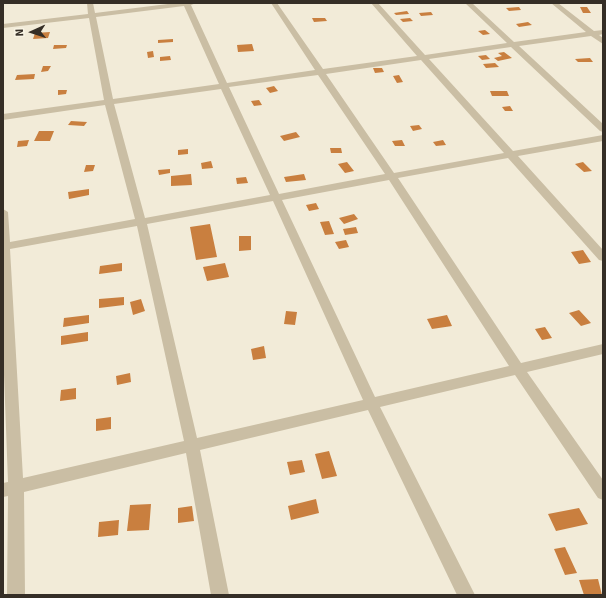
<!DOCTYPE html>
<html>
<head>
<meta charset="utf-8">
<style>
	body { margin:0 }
	#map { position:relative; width:606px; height:598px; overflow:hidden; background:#f2ebd8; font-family:Signika,sans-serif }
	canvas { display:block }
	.frame { position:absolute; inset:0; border:4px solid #352e26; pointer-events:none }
	.north { position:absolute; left:12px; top:12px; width:40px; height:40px; -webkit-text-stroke:3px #f9f4e4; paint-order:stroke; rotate:267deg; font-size:11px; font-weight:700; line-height:16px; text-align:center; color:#352e26 }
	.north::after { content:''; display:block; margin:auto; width:14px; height:18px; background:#352e26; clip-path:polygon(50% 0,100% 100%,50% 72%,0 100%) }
</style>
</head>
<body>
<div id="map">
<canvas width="606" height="598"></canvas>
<div class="frame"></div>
<div class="north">N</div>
</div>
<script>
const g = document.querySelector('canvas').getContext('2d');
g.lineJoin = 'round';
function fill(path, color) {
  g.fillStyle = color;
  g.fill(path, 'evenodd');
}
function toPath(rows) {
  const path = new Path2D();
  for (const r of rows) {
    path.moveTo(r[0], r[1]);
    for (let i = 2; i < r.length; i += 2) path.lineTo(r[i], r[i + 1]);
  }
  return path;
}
fill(toPath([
	[519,7,521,10,509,11,506,8],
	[580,7,587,7,591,13,583,13],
	[407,11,409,14,396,15,394,13],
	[431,12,433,15,421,16,419,13],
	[312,18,325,18,327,21,314,22],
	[410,18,413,21,403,22,400,19],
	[528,22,532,25,519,27,516,24],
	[485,30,490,34,483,35,478,31],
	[50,32,48,38,33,39,35,33],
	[173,39,173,42,158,43,158,40],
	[252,44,254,51,238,52,237,45],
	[54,45,67,45,66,48,53,49],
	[153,51,154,57,148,58,147,52],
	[504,52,512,58,498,61,494,58,502,56,498,53],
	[486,55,490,59,482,60,478,56],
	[170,56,171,60,160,61,160,57],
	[590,58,593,62,578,62,575,59],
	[495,63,499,67,486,68,483,64],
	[43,66,51,66,48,71,41,72],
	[373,68,382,68,384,72,375,73],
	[35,74,34,79,15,80,17,75],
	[399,75,403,82,397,83,393,76],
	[274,86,278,91,270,93,266,88],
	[58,90,67,90,66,94,58,95],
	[490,91,507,91,509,96,492,96],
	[259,100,262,105,254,106,251,101],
	[510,106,513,111,505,111,502,107],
	[71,121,87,122,84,126,68,125],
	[419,125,422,129,413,131,410,126],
	[39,131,54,131,50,141,34,141],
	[296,132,300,137,284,141,280,136],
	[29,140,27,146,17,147,18,141],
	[402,140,405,146,395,146,392,141],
	[443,140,446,145,436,146,433,142],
	[330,148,341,148,342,153,331,153],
	[188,149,188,154,178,155,178,150],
	[211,161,213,168,202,169,201,163],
	[347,162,354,171,345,173,338,164],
	[583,162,592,171,584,172,575,164],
	[86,165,95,165,93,171,84,172],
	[170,169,170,173,159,175,158,170],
	[191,174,192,185,171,186,171,176],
	[304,174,306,180,286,182,284,177],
	[246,177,248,183,237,184,236,178],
	[89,189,89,195,69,199,68,192],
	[316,203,319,209,309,211,306,205],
	[354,214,358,219,344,224,339,218],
	[329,221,334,234,325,235,320,222],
	[210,224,217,257,196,260,190,227],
	[356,227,358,233,345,235,343,229],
	[239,236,251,236,251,250,239,251],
	[346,240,349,247,339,249,335,242],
	[583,250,591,262,579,264,571,252],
	[122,263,122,271,99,274,100,266],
	[225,263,229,277,207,281,203,267],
	[124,297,124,305,99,308,99,299],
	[141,299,145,311,133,315,130,302],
	[579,310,591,323,581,326,569,313],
	[286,311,297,312,295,325,284,324],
	[89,315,89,323,63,327,64,318],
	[447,315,452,326,432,329,427,319],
	[545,327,552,338,542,340,535,329],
	[88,332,88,341,61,345,61,336],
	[264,346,266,358,253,360,251,349],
	[130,373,131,382,117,385,116,376],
	[76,388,76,399,60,401,61,390],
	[111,417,111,429,96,431,96,419],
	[329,451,337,476,322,479,315,454],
	[302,460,305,472,290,475,287,462],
	[316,499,319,513,291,520,288,506],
	[151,504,149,530,127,531,130,505],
	[192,506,194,521,178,523,178,508],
	[579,508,588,524,556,531,548,514],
	[119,520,118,535,98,537,99,522],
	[565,547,577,573,565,575,554,549],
	[598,579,602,595,584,595,579,580]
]), '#c97f3f');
fill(toPath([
	[87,3,93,3,95,13,176,3,196,3,191,5,227,83,315,70,271,3,277,3,323,69,417,56,371,3,378,3,425,55,507,43,465,3,472,3,514,42,586,32,551,3,558,3,594,31,603,30,603,34,599,35,603,38,603,44,591,36,519,46,603,124,603,132,600,131,511,47,429,59,513,151,603,135,603,141,518,156,603,250,603,261,599,260,508,158,398,178,521,363,603,344,603,354,527,372,603,480,603,500,598,498,515,375,380,407,475,595,457,595,368,410,200,450,229,595,211,595,186,453,24,492,25,595,7,595,8,496,3,497,3,483,8,482,3,348,3,209,8,212,10,242,135,219,105,105,3,120,3,114,104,100,89,18,3,28,3,24,88,14,87,3],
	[184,6,219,84,113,99,96,17,184,6],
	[421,60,504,153,394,173,326,74,421,60],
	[318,75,385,174,279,194,229,87,318,75],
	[221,89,270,195,145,218,114,104,221,89],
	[389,180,509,366,375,397,282,200,389,180],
	[273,201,363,400,197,438,147,224,273,201],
	[137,226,184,441,23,478,10,249,137,226]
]), '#cabea4');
</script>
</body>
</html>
